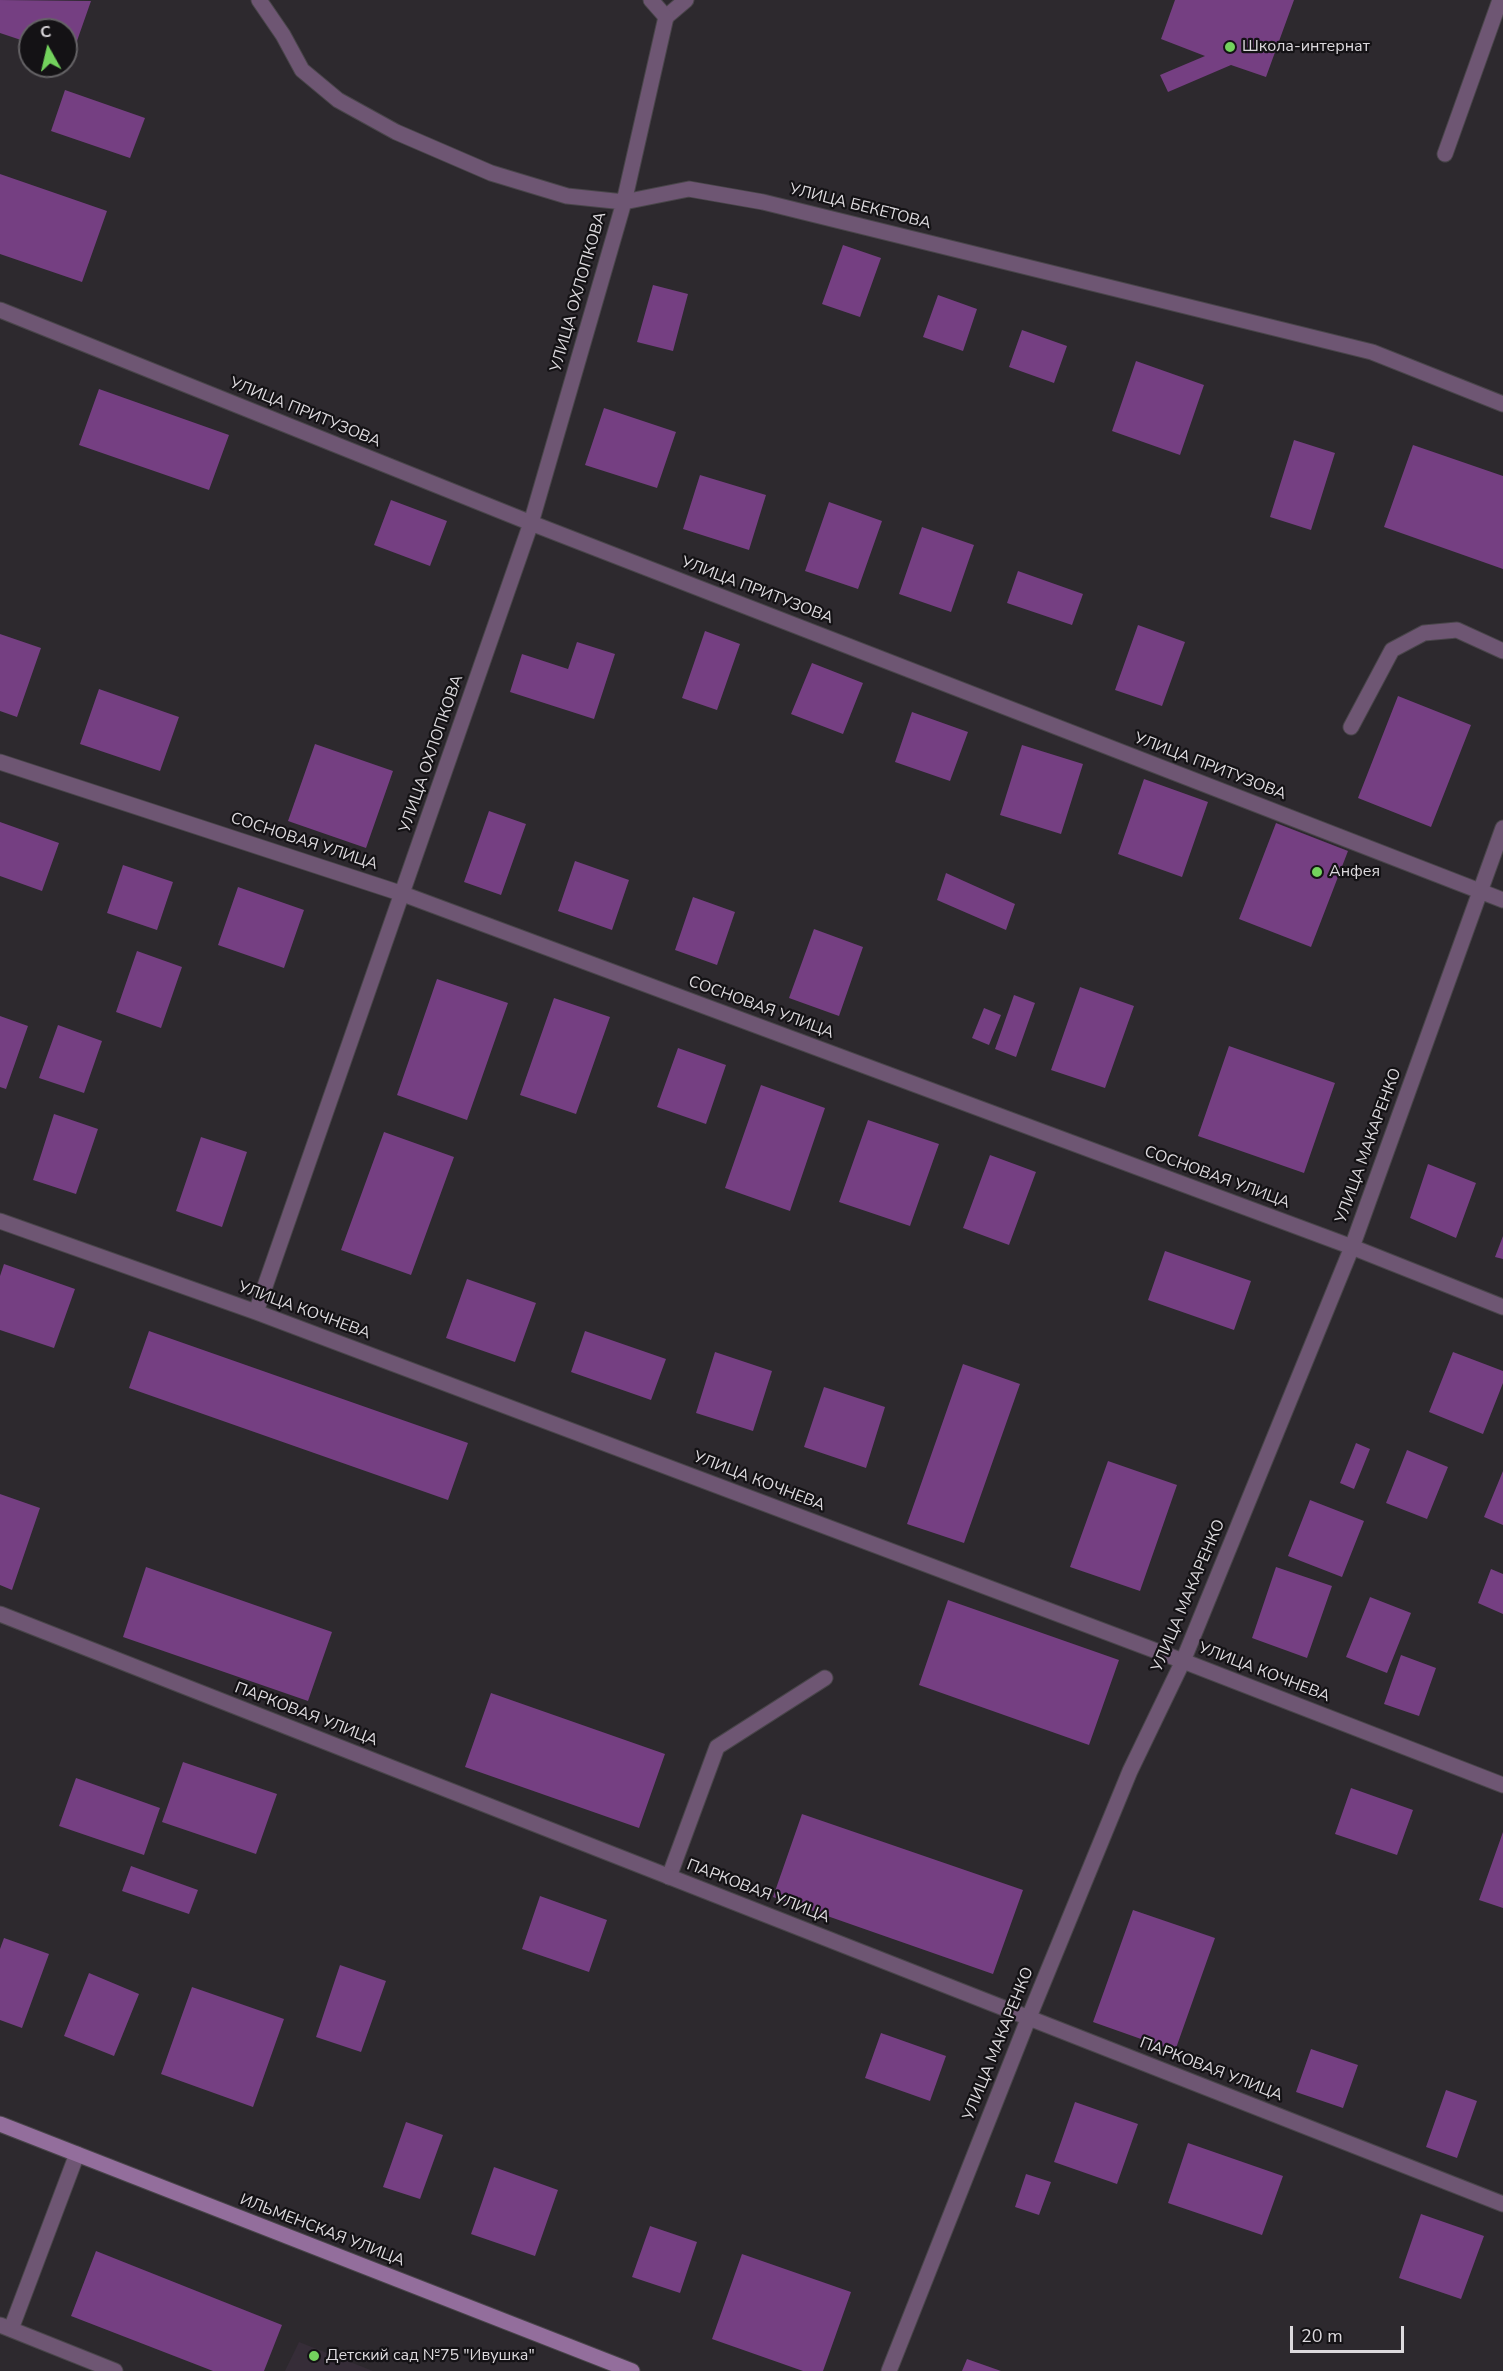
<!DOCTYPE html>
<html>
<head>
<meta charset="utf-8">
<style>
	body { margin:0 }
	#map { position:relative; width:1503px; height:2371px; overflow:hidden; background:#2d292e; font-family:"Nunito Sans",sans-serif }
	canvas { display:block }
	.north { position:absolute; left:18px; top:18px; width:60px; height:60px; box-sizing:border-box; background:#141215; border:2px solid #646265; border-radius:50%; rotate:352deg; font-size:16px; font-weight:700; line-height:24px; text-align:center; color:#dddade }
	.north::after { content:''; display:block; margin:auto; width:21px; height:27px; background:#73d25d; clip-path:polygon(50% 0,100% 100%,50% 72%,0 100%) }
	.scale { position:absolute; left:1290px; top:2326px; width:114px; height:27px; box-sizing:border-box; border:3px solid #dddade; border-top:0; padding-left:8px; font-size:18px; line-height:21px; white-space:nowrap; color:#dddade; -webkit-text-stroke:4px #141215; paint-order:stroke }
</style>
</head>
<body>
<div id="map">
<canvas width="1503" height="2371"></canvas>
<div class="north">С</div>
<div class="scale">20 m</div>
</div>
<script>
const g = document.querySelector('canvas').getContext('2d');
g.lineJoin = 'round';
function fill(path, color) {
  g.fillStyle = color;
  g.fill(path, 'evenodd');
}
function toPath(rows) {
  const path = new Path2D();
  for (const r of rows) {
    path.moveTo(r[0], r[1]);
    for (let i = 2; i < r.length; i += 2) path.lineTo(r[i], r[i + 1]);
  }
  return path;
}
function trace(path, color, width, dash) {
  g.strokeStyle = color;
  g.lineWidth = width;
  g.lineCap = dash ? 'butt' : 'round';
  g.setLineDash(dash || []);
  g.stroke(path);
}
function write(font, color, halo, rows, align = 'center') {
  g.font = font + ' "Nunito Sans",sans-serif';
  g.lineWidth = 4.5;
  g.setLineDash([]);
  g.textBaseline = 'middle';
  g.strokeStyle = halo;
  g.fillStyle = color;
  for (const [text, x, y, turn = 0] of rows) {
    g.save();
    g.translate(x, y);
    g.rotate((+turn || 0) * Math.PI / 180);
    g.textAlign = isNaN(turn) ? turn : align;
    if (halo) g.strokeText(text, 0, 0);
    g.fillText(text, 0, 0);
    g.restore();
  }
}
fill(toPath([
	[299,2342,373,2371,285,2371]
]), '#362d38');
fill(toPath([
	[0,0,91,1,71,58,66,56,66,30,30,30,30,43,0,33],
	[1175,0,1294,0,1266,77,1231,65,1168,92,1160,75,1205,56,1161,39],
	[65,90,145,118,130,158,51,131],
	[0,174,107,211,82,282,0,254],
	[843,245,881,258,860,317,822,304],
	[653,285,688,294,673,351,637,342],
	[938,295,977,309,963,351,923,337],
	[1022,330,1067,346,1054,383,1009,367],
	[1136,361,1204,385,1180,455,1112,431],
	[99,389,229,435,209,490,79,445],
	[604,408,676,432,657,488,585,465],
	[1294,440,1335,453,1311,530,1270,517],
	[1413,445,1503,476,1503,569,1384,527],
	[700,475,766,495,749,550,683,529],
	[391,500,447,521,430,566,374,545],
	[829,502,882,521,858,589,805,571],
	[922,527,974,545,951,612,899,594],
	[1018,571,1083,594,1072,625,1007,603],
	[1138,625,1185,642,1162,706,1115,690],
	[705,631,740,644,717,710,682,698],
	[0,634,41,648,17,717,0,711],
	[577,642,615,654,594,719,510,692,522,654,568,669],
	[812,663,863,683,843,734,791,714],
	[99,689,179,717,160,771,80,744],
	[1398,696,1471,725,1431,827,1358,798],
	[912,712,968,732,950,781,895,762],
	[315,744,393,771,366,848,288,821],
	[1022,745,1083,764,1061,834,1000,815],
	[1144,779,1208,802,1182,877,1118,854],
	[489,811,526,824,501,895,464,882],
	[0,822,59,843,42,891,0,876],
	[1276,823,1348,851,1311,947,1239,919],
	[575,861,629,880,612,930,558,911],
	[123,865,173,882,157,930,107,913],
	[946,873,1015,904,1006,930,937,900],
	[238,887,304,910,284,968,218,945],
	[693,897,735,912,717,965,675,950],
	[814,929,863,947,839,1016,789,998],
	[137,951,182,967,161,1028,116,1012],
	[437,979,508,1003,467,1120,397,1095],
	[1080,987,1134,1006,1105,1088,1051,1070],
	[1014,995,1035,1003,1016,1057,995,1049],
	[554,998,610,1017,576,1114,520,1095],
	[984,1008,1001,1015,989,1045,972,1038],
	[0,1016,28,1026,6,1089,0,1087],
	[58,1025,102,1041,84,1093,39,1078],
	[1229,1046,1335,1083,1304,1173,1198,1136],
	[678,1048,726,1065,706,1124,657,1107],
	[761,1085,825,1108,790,1211,725,1188],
	[54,1114,98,1129,76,1194,33,1180],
	[868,1120,939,1144,910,1226,839,1202],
	[384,1132,454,1157,411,1275,341,1250],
	[201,1137,247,1152,222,1227,176,1211],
	[990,1155,1036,1172,1009,1245,963,1228],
	[1428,1164,1476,1183,1456,1238,1410,1218],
	[1503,1236,1503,1259,1495,1257],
	[1165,1251,1251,1281,1234,1330,1148,1300],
	[4,1264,75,1289,54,1348,0,1330,0,1276],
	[467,1279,536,1303,515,1362,446,1338],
	[149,1331,468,1443,448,1500,129,1388],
	[585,1331,666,1359,651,1400,571,1372],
	[715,1352,772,1371,753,1431,696,1413],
	[1453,1352,1503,1371,1503,1383,1483,1434,1429,1412],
	[963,1364,1020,1384,964,1543,907,1524],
	[824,1387,885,1407,866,1468,804,1447],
	[1356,1443,1370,1449,1354,1489,1340,1483],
	[1407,1450,1448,1467,1427,1519,1386,1503],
	[1108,1461,1177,1485,1140,1591,1070,1567],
	[1503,1471,1503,1525,1484,1517],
	[0,1494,40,1508,12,1590,0,1585],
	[1310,1500,1364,1521,1342,1577,1288,1556],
	[146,1567,332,1632,308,1701,123,1637],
	[1276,1567,1332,1586,1307,1658,1252,1638],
	[1491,1569,1503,1574,1503,1614,1478,1603],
	[1370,1597,1411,1613,1387,1673,1346,1657],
	[948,1600,1119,1660,1089,1745,919,1685],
	[1401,1655,1436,1668,1419,1716,1384,1704],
	[491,1693,665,1754,639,1828,465,1767],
	[183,1762,277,1794,256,1854,162,1822],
	[76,1778,160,1808,144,1855,59,1826],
	[1351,1788,1413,1810,1397,1855,1335,1834],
	[802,1814,1023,1890,993,1974,773,1897],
	[1503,1832,1503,1908,1479,1900],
	[131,1866,198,1890,189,1914,122,1891],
	[540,1896,607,1920,589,1972,522,1949],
	[1133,1910,1215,1938,1175,2051,1093,2022],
	[4,1938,49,1954,22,2028,0,2020,0,1949],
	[340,1965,386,1981,361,2052,316,2037],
	[89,1973,139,1994,114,2056,64,2036],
	[192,1987,284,2019,253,2107,161,2074],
	[881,2033,946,2056,930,2101,865,2078],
	[1311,2049,1358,2065,1343,2108,1296,2092],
	[1446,2090,1477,2101,1457,2158,1426,2147],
	[1075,2102,1138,2124,1117,2184,1054,2162],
	[406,2122,443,2135,420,2199,383,2187],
	[1188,2143,1283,2176,1262,2235,1168,2203],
	[494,2167,558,2190,535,2256,471,2234],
	[1026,2174,1051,2182,1039,2215,1015,2207],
	[1421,2214,1484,2236,1461,2299,1399,2278],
	[650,2226,697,2242,680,2293,632,2277],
	[96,2251,282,2325,264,2371,213,2371,71,2316],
	[742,2254,851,2292,823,2371,803,2371,712,2339],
	[967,2359,1001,2371,962,2371]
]), '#753f82');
const lane = toPath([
	[666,17,686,0],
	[1445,154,1500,0],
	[1351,727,1392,650,1424,633,1457,630,1503,651],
	[669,1877,717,1747,825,1678]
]);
const street = toPath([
	[259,0,283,35,302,70,338,100,396,132,491,173,567,196,624,202,689,189,763,202,1372,352,1503,404],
	[0,310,531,523,1503,900],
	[0,762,403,894,1352,1247,1503,1307],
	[0,1221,256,1312,1183,1661,1503,1785],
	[256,1312,531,523,624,202,666,17,651,0],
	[0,1614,1503,2204],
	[0,2325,115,2371],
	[11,2329,77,2154],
	[889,2371,1029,2017,1130,1771,1183,1661,1352,1247,1503,828]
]);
const secondary = toPath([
	[0,2124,632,2371]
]);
trace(lane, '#49454a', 17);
trace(street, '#49454a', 17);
trace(secondary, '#49454a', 17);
trace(lane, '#6e5673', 15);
trace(street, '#6e5673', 15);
trace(secondary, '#936e9c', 15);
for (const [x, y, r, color] of [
	[1230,47,6,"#73d25d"],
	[1317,872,6,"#73d25d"],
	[314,2356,6,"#73d25d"]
]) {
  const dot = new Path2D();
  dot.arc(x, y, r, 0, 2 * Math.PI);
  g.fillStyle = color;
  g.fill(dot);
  trace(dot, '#141215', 2);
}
write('16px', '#dddade', '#141215', [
	["Школа-интернат",1242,47],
	["Анфея",1329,872],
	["Детский сад №75 \"Ивушка\"",326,2356]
], 'left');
write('16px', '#dddade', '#141215', [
	["УЛИЦА БЕКЕТОВА",860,207,14],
	["УЛИЦА ОХЛОПКОВА",579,292,-74],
	["УЛИЦА ПРИТУЗОВА",305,413,22],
	["УЛИЦА ПРИТУЗОВА",757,591,21],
	["УЛИЦА ОХЛОПКОВА",432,754,-71],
	["УЛИЦА ПРИТУЗОВА",1210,767,21],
	["СОСНОВАЯ УЛИЦА",304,842,18],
	["СОСНОВАЯ УЛИЦА",761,1008,20],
	["УЛИЦА МАКАРЕНКО",1369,1146,-70],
	["СОСНОВАЯ УЛИЦА",1217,1178,20],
	["УЛИЦА КОЧНЕВА",304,1311,20],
	["УЛИЦА КОЧНЕВА",759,1482,21],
	["УЛИЦА МАКАРЕНКО",1189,1596,-67],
	["УЛИЦА КОЧНЕВА",1264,1673,21],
	["ПАРКОВАЯ УЛИЦА",306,1715,21],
	["ПАРКОВАЯ УЛИЦА",758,1892,21],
	["УЛИЦА МАКАРЕНКО",999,2044,-68],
	["ПАРКОВАЯ УЛИЦА",1211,2070,21],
	["ИЛЬМЕНСКАЯ УЛИЦА",322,2231,21]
]);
</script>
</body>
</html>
